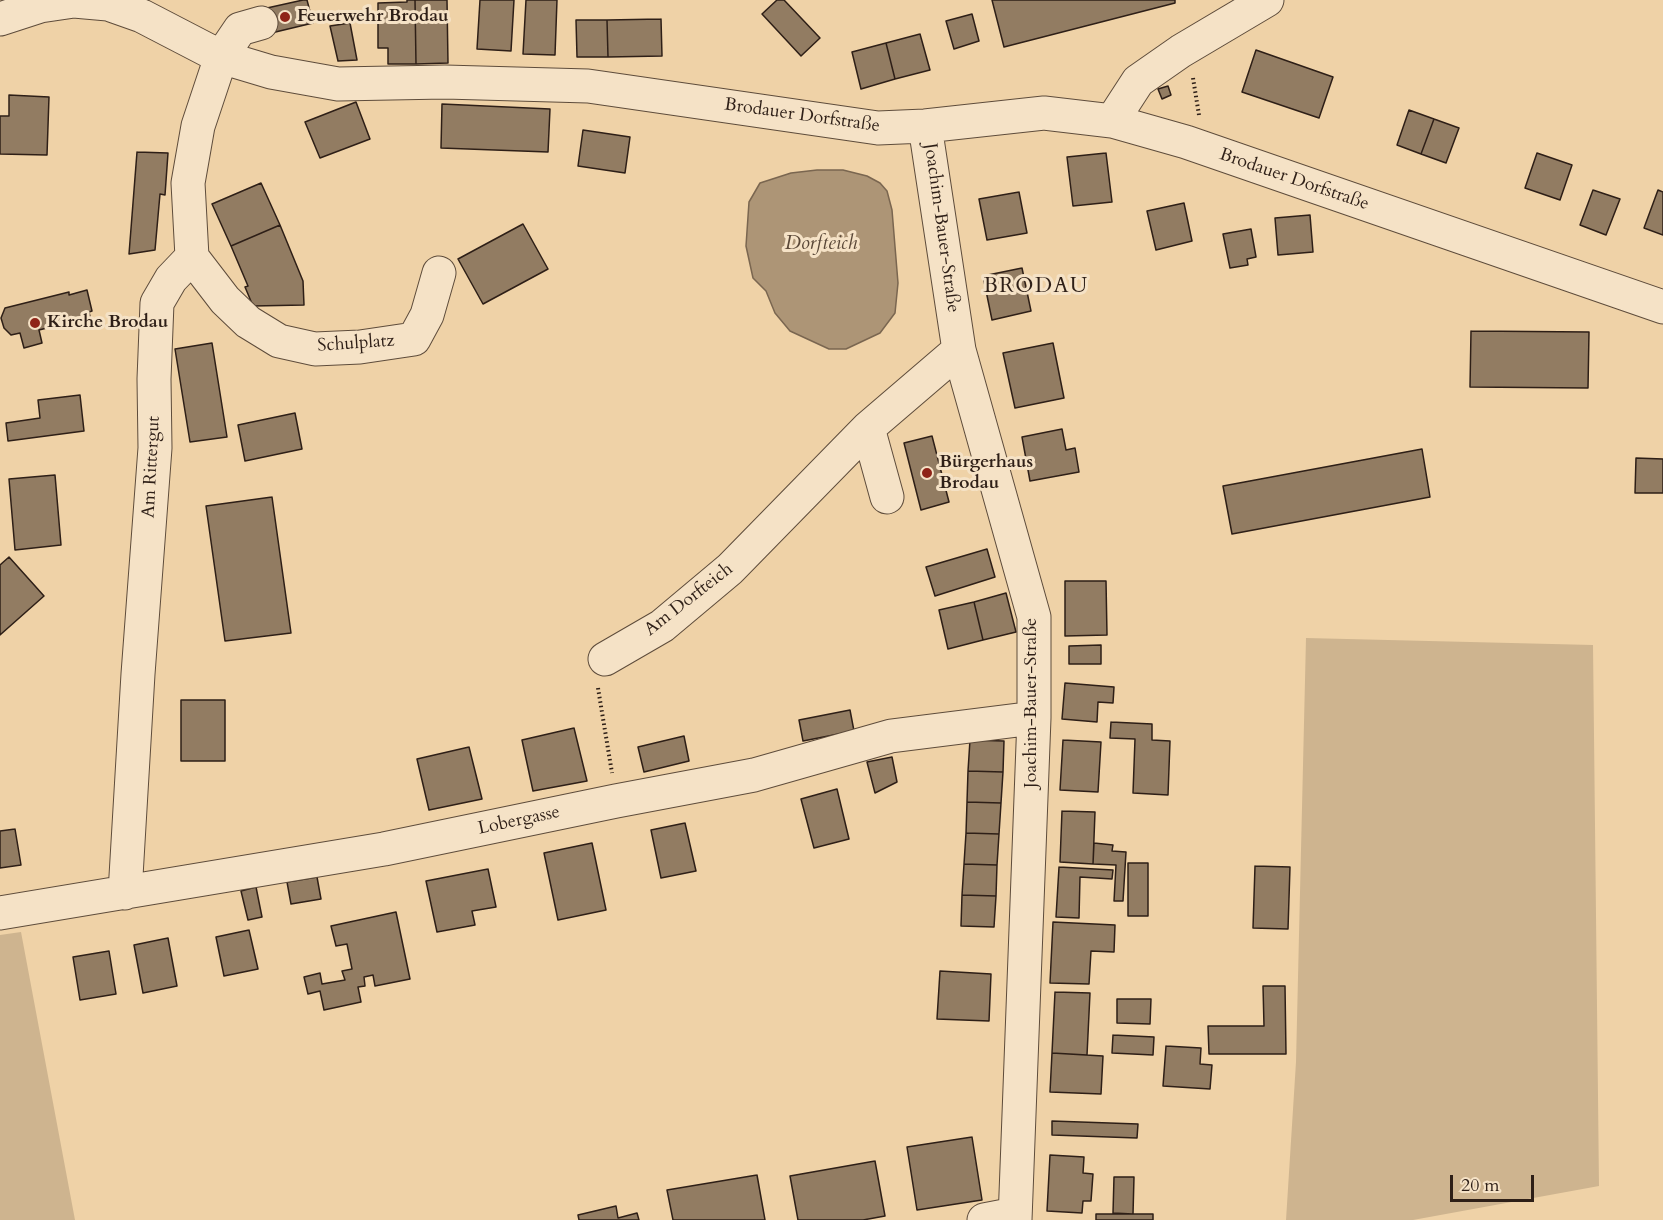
<!DOCTYPE html>
<html>
<head>
<meta charset="utf-8">
<style>
	body { margin:0 }
	#map { position:relative; width:1663px; height:1220px; overflow:hidden; background:#efd2a7; font-family:Cardo,serif }
	canvas { display:block }
	.scale { position:absolute; left:1450px; top:1175px; width:84px; height:27px; box-sizing:border-box; border:3px solid #2e1f17; border-top:0; padding-left:8px; font-size:18px; line-height:21px; white-space:nowrap; color:#2e1f17; -webkit-text-stroke:4px #f5e2c6; paint-order:stroke }
</style>
</head>
<body>
<div id="map">
<canvas width="1663" height="1220"></canvas>
<div class="scale">20 m</div>
</div>
<script>
const g = document.querySelector('canvas').getContext('2d');
g.lineJoin = 'round';
function fill(path, color) {
  g.fillStyle = color;
  g.fill(path, 'evenodd');
}
function toPath(rows) {
  const path = new Path2D();
  for (const r of rows) {
    path.moveTo(r[0], r[1]);
    for (let i = 2; i < r.length; i += 2) path.lineTo(r[i], r[i + 1]);
  }
  return path;
}
function trace(path, color, width, dash) {
  g.strokeStyle = color;
  g.lineWidth = width;
  g.lineCap = dash ? 'butt' : 'round';
  g.setLineDash(dash || []);
  g.stroke(path);
}
function write(font, color, halo, rows, align = 'center') {
  g.font = font + ' Cardo,serif';
  g.lineWidth = 6;
  g.setLineDash([]);
  g.textBaseline = 'middle';
  g.strokeStyle = halo;
  g.fillStyle = color;
  for (const [text, x, y, turn = 0] of rows) {
    g.save();
    g.translate(x, y);
    g.rotate((+turn || 0) * Math.PI / 180);
    g.textAlign = isNaN(turn) ? turn : align;
    if (halo) g.strokeText(text, 0, 0);
    g.fillText(text, 0, 0);
    g.restore();
  }
}
fill(toPath([
	[1306,638,1593,645,1599,1186,1413,1220,1286,1220,1296,1062],
	[21,932,75,1220,0,1220,0,935]
]), '#ceb48f');
const water = toPath([
	[817,170,843,170,867,176,880,183,887,191,892,210,898,283,895,313,880,333,846,349,829,349,790,331,775,313,766,291,753,278,746,246,749,202,760,183,791,173,817,170]
]);
fill(water, '#ad9576');
trace(water, '#7a6650', 1.5);
const building = toPath([
	[303,0,307,0,313,23,263,35,258,10,303,0],
	[407,0,415,0,416,64,388,64,388,48,378,48,378,3,407,2,407,0],
	[415,0,447,0,448,63,416,64,415,0],
	[480,0,514,0,511,51,477,49,480,0],
	[526,0,557,0,555,55,523,54,526,0],
	[777,0,784,0,820,38,801,56,762,14,777,0],
	[992,0,1175,0,1175,3,1004,47,992,0],
	[972,14,979,41,954,49,946,21,972,14],
	[661,19,662,56,608,57,607,20,661,19],
	[576,20,607,20,608,57,577,57,576,20],
	[350,23,357,60,338,61,330,26,350,23],
	[920,34,930,70,895,79,886,43,920,34],
	[886,43,895,79,861,89,852,52,886,43],
	[1256,50,1333,77,1319,118,1242,92,1256,50],
	[1168,86,1171,95,1162,99,1158,89,1168,86],
	[9,95,49,97,47,155,0,154,0,116,9,116,9,95],
	[356,102,370,139,320,158,305,122,356,102],
	[442,104,550,109,548,152,441,148,442,104],
	[1409,110,1434,119,1421,154,1397,145,1409,110],
	[1434,119,1459,128,1446,163,1421,154,1434,119],
	[583,130,630,137,625,173,578,166,583,130],
	[137,152,168,153,165,195,160,194,155,250,129,254,137,152],
	[1106,153,1112,202,1073,206,1067,157,1106,153],
	[1537,153,1572,165,1560,200,1525,188,1537,153],
	[261,183,280,225,231,246,212,204,261,183],
	[1593,190,1620,199,1606,235,1580,225,1593,190],
	[1658,190,1663,192,1663,235,1644,228,1658,190],
	[1019,192,1027,233,987,240,979,199,1019,192],
	[1184,203,1192,241,1156,250,1147,211,1184,203],
	[1310,215,1313,252,1278,255,1275,218,1310,215],
	[523,224,548,269,483,304,458,259,523,224],
	[280,225,303,281,304,305,253,306,245,287,248,286,231,246,280,225],
	[1251,229,1256,257,1247,259,1248,265,1230,268,1223,234,1251,229],
	[1022,268,1031,311,992,320,983,276,1022,268],
	[87,290,92,311,89,312,90,317,39,330,42,343,24,348,20,333,11,335,4,328,1,318,5,308,69,292,69,295,87,290],
	[1471,331,1589,332,1588,388,1470,387,1471,331],
	[212,343,227,437,190,442,175,349,212,343],
	[1053,343,1064,398,1015,408,1003,353,1053,343],
	[80,395,84,431,8,441,6,423,40,418,38,400,80,395],
	[295,413,302,449,245,461,238,425,295,413],
	[1062,429,1066,450,1075,448,1079,472,1030,481,1022,437,1062,429],
	[932,436,949,502,921,510,904,443,932,436],
	[1422,449,1430,497,1232,534,1223,486,1422,449],
	[1636,458,1663,459,1663,493,1635,493,1636,458],
	[55,475,61,545,15,550,9,479,55,475],
	[272,497,291,633,225,641,206,506,272,497],
	[987,549,995,577,935,596,926,567,987,549],
	[9,557,44,596,0,635,0,565,9,557],
	[1065,581,1106,581,1107,635,1065,636,1065,581],
	[1006,593,1016,632,983,640,974,602,1006,593],
	[974,602,983,640,948,649,939,610,974,602],
	[1101,645,1101,664,1069,664,1069,646,1101,645],
	[1065,683,1114,687,1113,703,1098,702,1097,722,1062,719,1065,683],
	[181,700,225,700,225,761,181,761,181,700],
	[850,710,854,731,803,741,799,720,850,710],
	[1111,722,1152,724,1152,740,1170,741,1168,795,1133,793,1135,739,1110,738,1111,722],
	[574,728,587,781,533,791,522,740,574,728],
	[684,736,689,761,644,772,638,747,684,736],
	[970,740,1004,741,1003,772,968,771,970,740],
	[1063,740,1101,742,1098,792,1060,790,1063,740],
	[469,747,482,799,429,810,417,759,469,747],
	[892,757,897,782,875,793,867,762,892,757],
	[968,771,1003,772,1001,803,967,802,968,771],
	[837,789,849,839,814,848,801,799,837,789],
	[967,802,1001,803,999,834,966,833,967,802],
	[1062,811,1095,812,1093,864,1060,862,1062,811],
	[685,823,696,871,661,878,651,830,685,823],
	[15,829,21,865,0,868,0,831,15,829],
	[966,833,999,834,997,865,964,864,966,833],
	[592,843,606,910,558,920,544,853,592,843],
	[1094,843,1113,845,1112,851,1126,852,1123,901,1114,901,1116,865,1093,864,1094,843],
	[1128,863,1148,863,1148,916,1128,916,1128,863],
	[964,864,997,865,996,896,962,895,964,864],
	[1255,866,1290,867,1288,929,1253,928,1255,866],
	[1059,867,1113,870,1112,879,1080,877,1079,918,1056,917,1059,867],
	[488,869,496,907,472,911,475,925,437,932,426,881,488,869],
	[317,877,321,899,291,904,287,882,317,877],
	[256,887,262,917,248,920,241,891,256,887],
	[962,895,996,896,994,927,961,926,962,895],
	[396,912,410,979,375,986,373,975,364,977,365,986,358,987,361,1002,324,1010,320,991,308,994,304,977,320,973,322,984,345,980,342,971,352,969,347,944,336,946,331,926,396,912],
	[1053,922,1115,925,1114,952,1091,951,1089,984,1050,983,1053,922],
	[249,930,258,969,224,976,216,937,249,930],
	[168,938,177,986,143,993,134,945,168,938],
	[109,951,116,994,80,1000,73,957,109,951],
	[940,971,991,974,989,1021,937,1019,940,971],
	[1263,986,1285,986,1286,1054,1209,1054,1208,1026,1264,1026,1263,986],
	[1055,992,1090,993,1087,1055,1052,1053,1055,992],
	[1117,999,1151,999,1150,1024,1117,1023,1117,999],
	[1113,1035,1154,1037,1153,1055,1112,1053,1113,1035],
	[1166,1046,1201,1048,1200,1064,1212,1065,1210,1089,1163,1086,1166,1046],
	[1052,1053,1103,1056,1101,1094,1050,1092,1052,1053],
	[1052,1121,1138,1124,1137,1138,1052,1135,1052,1121],
	[972,1137,982,1200,917,1210,907,1147,972,1137],
	[1050,1155,1084,1157,1083,1173,1093,1174,1091,1201,1083,1201,1082,1213,1047,1211,1050,1155],
	[875,1161,885,1216,863,1220,798,1220,790,1176,875,1161],
	[757,1175,765,1220,673,1220,667,1190,757,1175],
	[1114,1177,1134,1177,1133,1214,1113,1213,1114,1177],
	[616,1206,618,1218,637,1213,639,1220,579,1220,578,1215,616,1206],
	[1096,1214,1153,1214,1153,1220,1096,1220,1096,1214]
]);
fill(building, '#927c62');
trace(building, '#2e1f17', 1.5);
const minor = toPath([
	[0,19,40,6,74,1,108,4,142,16,221,57,271,72,338,84,445,82,588,86,878,128,925,126,1044,113,1112,121,1186,142,1663,307],
	[1112,121,1138,81,1181,51,1267,0],
	[925,126,959,350,1034,617,1034,718,1015,1220],
	[192,257,225,300,248,322,279,341,315,349,360,347,414,339,427,315,439,273],
	[868,428,887,497],
	[605,659,662,626,730,569,868,428,959,350],
	[125,893,138,674,155,448,154,379,157,303,171,279,192,257,188,183,198,126,221,57,240,29,261,23],
	[0,913,384,849,616,801,754,775,891,736,1034,718],
	[984,1220,1015,1214]
]);
trace(minor, '#5e4c3b', 35);
trace(toPath([
	[1193,78,1199,115],
	[598,688,612,773]
]), '#2e1f17', 4, [1.5, 3]);
trace(minor, '#f5e2c6', 33);
for (const [x, y, r, color] of [
	[285,17,6,"#8f2418"],
	[35,323,6,"#8f2418"],
	[927,473,6,"#8f2418"]
]) {
  const dot = new Path2D();
  dot.arc(x, y, r, 0, 2 * Math.PI);
  g.fillStyle = color;
  g.fill(dot);
  trace(dot, '#f5e2c6', 2);
}
write('bold 18px', '#2e1f17', '#f5e2c6', [
	["Feuerwehr Brodau",297,17],
	["Kirche Brodau",47,323],
	["Bürgerhaus",939,463],
	["Brodau",939,484]
], 'left');
write('18px', '#2e1f17', '#f5e2c6', [
	["Brodauer Dorfstraße",802,116,8],
	["Brodauer Dorfstraße",1294,180,19],
	["Joachim-Bauer-Straße",941,228,82],
	["Schulplatz",356,344,-4],
	["Am Rittergut",152,467,-87],
	["Am Dorfteich",689,600,-38],
	["Joachim-Bauer-Straße",1032,703,-90],
	["Lobergasse",519,821,-12]
]);
write('italic 20px', '#5a4838', '#f5e2c6', [
	["Dorfteich",821,244]
]);
g.letterSpacing = '1.5px';
write('21px', '#2e1f17', '#f5e2c6', [
	["BRODAU",1036,287]
]);
g.letterSpacing = '0px';
</script>
</body>
</html>
